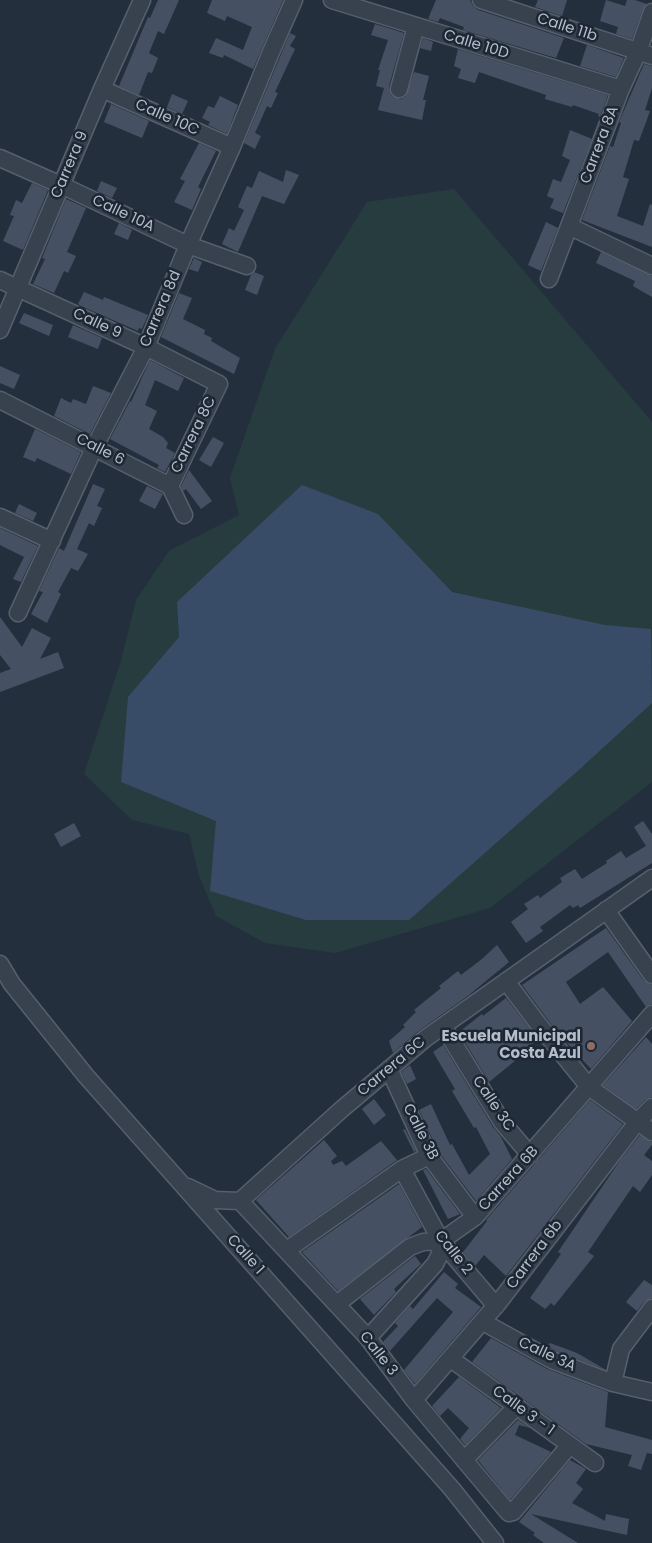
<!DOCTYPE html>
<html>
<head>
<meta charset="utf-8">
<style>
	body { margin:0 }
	canvas { display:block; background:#242f3e }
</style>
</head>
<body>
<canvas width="652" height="1543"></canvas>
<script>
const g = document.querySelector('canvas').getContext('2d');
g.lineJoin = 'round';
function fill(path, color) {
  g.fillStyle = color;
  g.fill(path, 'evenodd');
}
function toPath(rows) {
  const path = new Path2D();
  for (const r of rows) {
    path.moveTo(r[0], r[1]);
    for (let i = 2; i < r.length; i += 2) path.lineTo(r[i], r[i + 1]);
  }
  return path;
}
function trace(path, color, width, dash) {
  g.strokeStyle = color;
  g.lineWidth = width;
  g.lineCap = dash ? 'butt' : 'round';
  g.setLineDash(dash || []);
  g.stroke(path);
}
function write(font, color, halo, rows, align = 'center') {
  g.font = font + ' Poppins,sans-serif';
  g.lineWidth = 5;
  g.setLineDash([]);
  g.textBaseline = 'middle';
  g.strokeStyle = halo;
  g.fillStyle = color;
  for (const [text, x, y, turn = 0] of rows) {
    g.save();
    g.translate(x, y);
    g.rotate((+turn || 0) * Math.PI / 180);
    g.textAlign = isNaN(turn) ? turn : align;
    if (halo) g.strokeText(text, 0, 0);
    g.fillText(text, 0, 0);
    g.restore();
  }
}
fill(toPath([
	[454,189,652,422,652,782,490,908,335,953,265,943,216,916,199,876,189,834,132,820,84,774,120,664,136,600,169,551,239,515,230,478,275,349,367,202]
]), '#263c3f');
fill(toPath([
	[302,485,378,514,452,592,605,625,651,629,652,703,581,768,409,920,306,920,210,891,216,821,121,782,128,697,179,637,177,602]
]), '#394c67');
fill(toPath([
	[158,0,179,0,164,34,158,31,149,53,158,58,152,73,148,72,139,95,119,86,148,17,150,18],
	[212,0,283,0,253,69,224,55,223,58,209,53,216,38,243,50,252,27,227,16,225,21,207,13],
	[436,0,470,0,473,6,478,10,564,38,556,58,463,30,464,27,440,18,438,22,428,19],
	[538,0,567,0,562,16,535,7],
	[606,0,625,6,627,0,635,0,647,4,643,9,632,39,616,34,618,27,600,21],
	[375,24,404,33,389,86,390,92,392,96,401,99,406,96,414,72,429,76,423,100,426,100,422,120,378,110,384,88,376,86,380,70,378,70,388,40,371,35],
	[290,33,296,36,290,46,295,49,275,92,278,93,271,108,267,106,255,133,261,136,255,149,244,143],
	[423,38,433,42,431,51,420,48],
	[587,45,624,58,616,77,580,66],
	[458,49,608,95,600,117,598,116,599,114,573,105,572,107,545,99,546,95,479,72,475,83,458,78,461,69,454,66],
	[644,64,652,66,652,88,645,110,650,111,639,141,634,140,623,177,629,179,617,216,643,226,650,204,652,205,652,247,582,220,610,146,613,147,621,123,619,122],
	[172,94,188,101,182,114,167,107],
	[220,96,238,105,227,134,208,125,210,122,202,118,208,106,214,108],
	[111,104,149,121,142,138,104,122],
	[570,130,592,139,563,213,550,208,554,199,547,196,553,179,561,182,570,160,562,156],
	[199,143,216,151,198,187,201,189,192,210,174,202,185,181,180,179],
	[286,170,299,175,284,204,262,196,238,252,222,244,229,228,234,231,244,210,238,207,247,186,252,188,259,171,283,182],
	[101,181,117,188,112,198,97,191],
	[32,183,48,190,23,250,3,241,14,216,10,215,16,200,22,203],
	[66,199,86,208,67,252,76,256,68,273,64,271,54,293,33,284,45,259,42,258],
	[546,222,558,228,541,271,528,265],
	[119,223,132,230,128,240,114,234],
	[601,252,652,276,652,297,633,286,635,281,596,263],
	[194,258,202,262,198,272,189,269],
	[254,272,264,276,257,295,245,290,251,275],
	[84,292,103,300,104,297,148,315,142,329,139,328,138,331,81,306,78,304],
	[179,293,192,298,183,319,205,330,204,334,212,338,211,341,240,358,234,374,161,337],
	[24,313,53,325,49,336,19,323],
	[73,325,102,338,98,349,68,337],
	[150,360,184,378,178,391,155,380,145,405,157,411,149,429,163,437,168,443,166,448,175,453,165,472,157,468,159,465,110,439,130,401,131,402],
	[0,366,20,375,14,389,0,383],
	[93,386,111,393,90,434,54,416,61,398,71,403,73,399,86,404],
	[35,429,81,452,71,474,37,458,35,462,23,457],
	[213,437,224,443,211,467,199,460],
	[189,470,212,501,201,509,186,489,183,491,181,486],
	[93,484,105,489,97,506,102,508,94,526,89,523,77,549,88,554,78,571,71,568,58,592,61,594,47,623,31,614,43,592,39,591,59,548,64,551],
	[147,486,163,494,155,509,139,501],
	[19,504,37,513,33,521,15,513],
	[0,528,38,546,21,582,13,579,24,557,0,545],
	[0,617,22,647,32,628,51,638,40,659,58,652,64,668,0,692,0,673,11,669,0,655],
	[643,821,652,834,652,863,580,908,578,905,573,908,570,905,540,927,543,931,526,943,511,922,528,909,524,904,538,895,540,898,562,882,560,878,575,869,582,879,607,863,606,861,621,851,626,858,646,846,634,827],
	[74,823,81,836,61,847,54,834],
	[606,928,644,981,652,985,652,1004,646,1007,608,952,566,982,580,1004,603,987,632,1021,591,1069,557,1032,522,985],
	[497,945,509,962,469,995,420,1030,393,1053,389,1041,405,1027,403,1025,416,1012,414,1010,441,988,439,986,458,971,461,975,482,959],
	[506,998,536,1037,533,1039,535,1042,515,1058,516,1060,489,1082,459,1032,482,1014,483,1016],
	[646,1037,652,1044,652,1097,645,1100,636,1109,603,1085],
	[443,1045,493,1127,501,1137,512,1159,476,1201,438,1151,419,1110,431,1104,450,1145,452,1144,469,1175,490,1154,476,1127,474,1128,452,1091,455,1089,433,1052],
	[410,1065,416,1079,407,1084,401,1072],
	[374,1099,386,1115,374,1125,362,1109],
	[590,1100,623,1124,506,1276,484,1255,475,1266,463,1252,467,1247,487,1221,486,1220],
	[405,1129,416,1151,414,1152,403,1130],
	[640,1135,652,1142,652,1145,644,1155,652,1161,652,1175,640,1192,633,1186,588,1252,594,1256,554,1306,551,1303,545,1309,530,1298,561,1254,558,1252,621,1159],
	[324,1140,337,1156,331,1161,333,1165,342,1161,346,1166,381,1141,397,1160,289,1237,256,1200],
	[426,1169,460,1214,448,1219,423,1170],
	[399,1184,422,1227,338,1291,302,1252],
	[415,1256,421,1264,394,1289,396,1292,374,1315,360,1299],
	[444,1272,458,1284,455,1288,481,1307,415,1384,404,1370,453,1312,437,1298,390,1351,383,1342,398,1326,395,1323,410,1306,413,1309],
	[644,1280,652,1285,652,1298,644,1302,637,1311,626,1302],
	[491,1338,547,1369,608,1392,605,1427,652,1440,652,1454,647,1453,641,1470,628,1466,632,1455,586,1444,472,1362],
	[550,1343,577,1353,606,1370,556,1351,547,1346],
	[459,1377,501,1408,465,1445,460,1439,469,1428,448,1408,440,1416,432,1406],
	[518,1420,530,1428,519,1425,515,1435,551,1452,510,1500,478,1460],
	[570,1460,586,1469,576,1483,583,1489,572,1503,605,1521,606,1514,629,1519,627,1535,531,1514,578,1543,544,1543,533,1535,535,1533,519,1522]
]), '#455162');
const street = toPath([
	[332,0,621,89],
	[481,0,652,56],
	[102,89,232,147],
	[399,89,416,26],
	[0,158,61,185,188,245,247,266],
	[569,226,652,266],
	[549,279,621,89,638,52,652,12],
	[0,280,146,347,219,384,170,486],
	[0,330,102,89,142,0],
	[0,400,170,486,184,515],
	[0,517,52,541],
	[18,613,94,448,146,347,188,245,232,147,271,52,294,0],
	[606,910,652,975],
	[0,964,12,984,86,1076,452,1489,495,1543],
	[506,981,539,1025,589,1087,652,1132],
	[443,1026,502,1122,530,1155],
	[389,1069,429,1156,475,1217],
	[402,1169,441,1241,496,1306],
	[188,1187,215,1200,240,1201,342,1109,426,1038,652,878],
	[240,1201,368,1338,414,1400,507,1511,509,1513,513,1512,570,1445],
	[287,1250,402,1169,429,1156],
	[337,1304,410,1247,423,1242,441,1241,475,1217,652,1014],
	[483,1322,552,1360,613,1383,652,1392],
	[368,1338,435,1264,440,1254,441,1241],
	[451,1359,595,1463],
	[613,1383,621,1349,652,1308],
	[414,1400,499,1302,638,1121,652,1107],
	[464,1460,517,1406]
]);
trace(street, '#565f6c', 19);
trace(street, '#38414e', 16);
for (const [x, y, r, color] of [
	[591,1046,5,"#8d6e63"]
]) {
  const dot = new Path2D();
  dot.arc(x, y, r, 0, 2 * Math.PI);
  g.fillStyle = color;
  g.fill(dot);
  trace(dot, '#1d2633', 2);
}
write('15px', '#b4bcc9', '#1d2633', [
	["Calle 11b",567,28,18],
	["Calle 10D",476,45,17],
	["Calle 10C",167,118,24],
	["Carrera 8A",600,145,-69],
	["Carrera 9",70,165,-67],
	["Calle 10A",123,214,25],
	["Carrera 8d",161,309,-67],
	["Calle 9",97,324,25],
	["Carrera 8C",194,435,-64],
	["Calle 6",100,450,27],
	["Carrera 6C",392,1067,-40],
	["Calle 3C",493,1104,56],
	["Calle 3B",420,1132,63],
	["Carrera 6B",509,1179,-48],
	["Calle 2",453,1253,52],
	["Calle 1",245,1255,48],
	["Carrera 6b",535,1255,-53],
	["Calle 3",378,1354,52],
	["Calle 3A",547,1355,25],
	["Calle 3 - 1",523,1411,36]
]);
write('bold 15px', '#b4bcc9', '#1d2633', [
	["Escuela Municipal",581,1037],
	["Costa Azul",581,1054]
], 'right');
</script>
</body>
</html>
